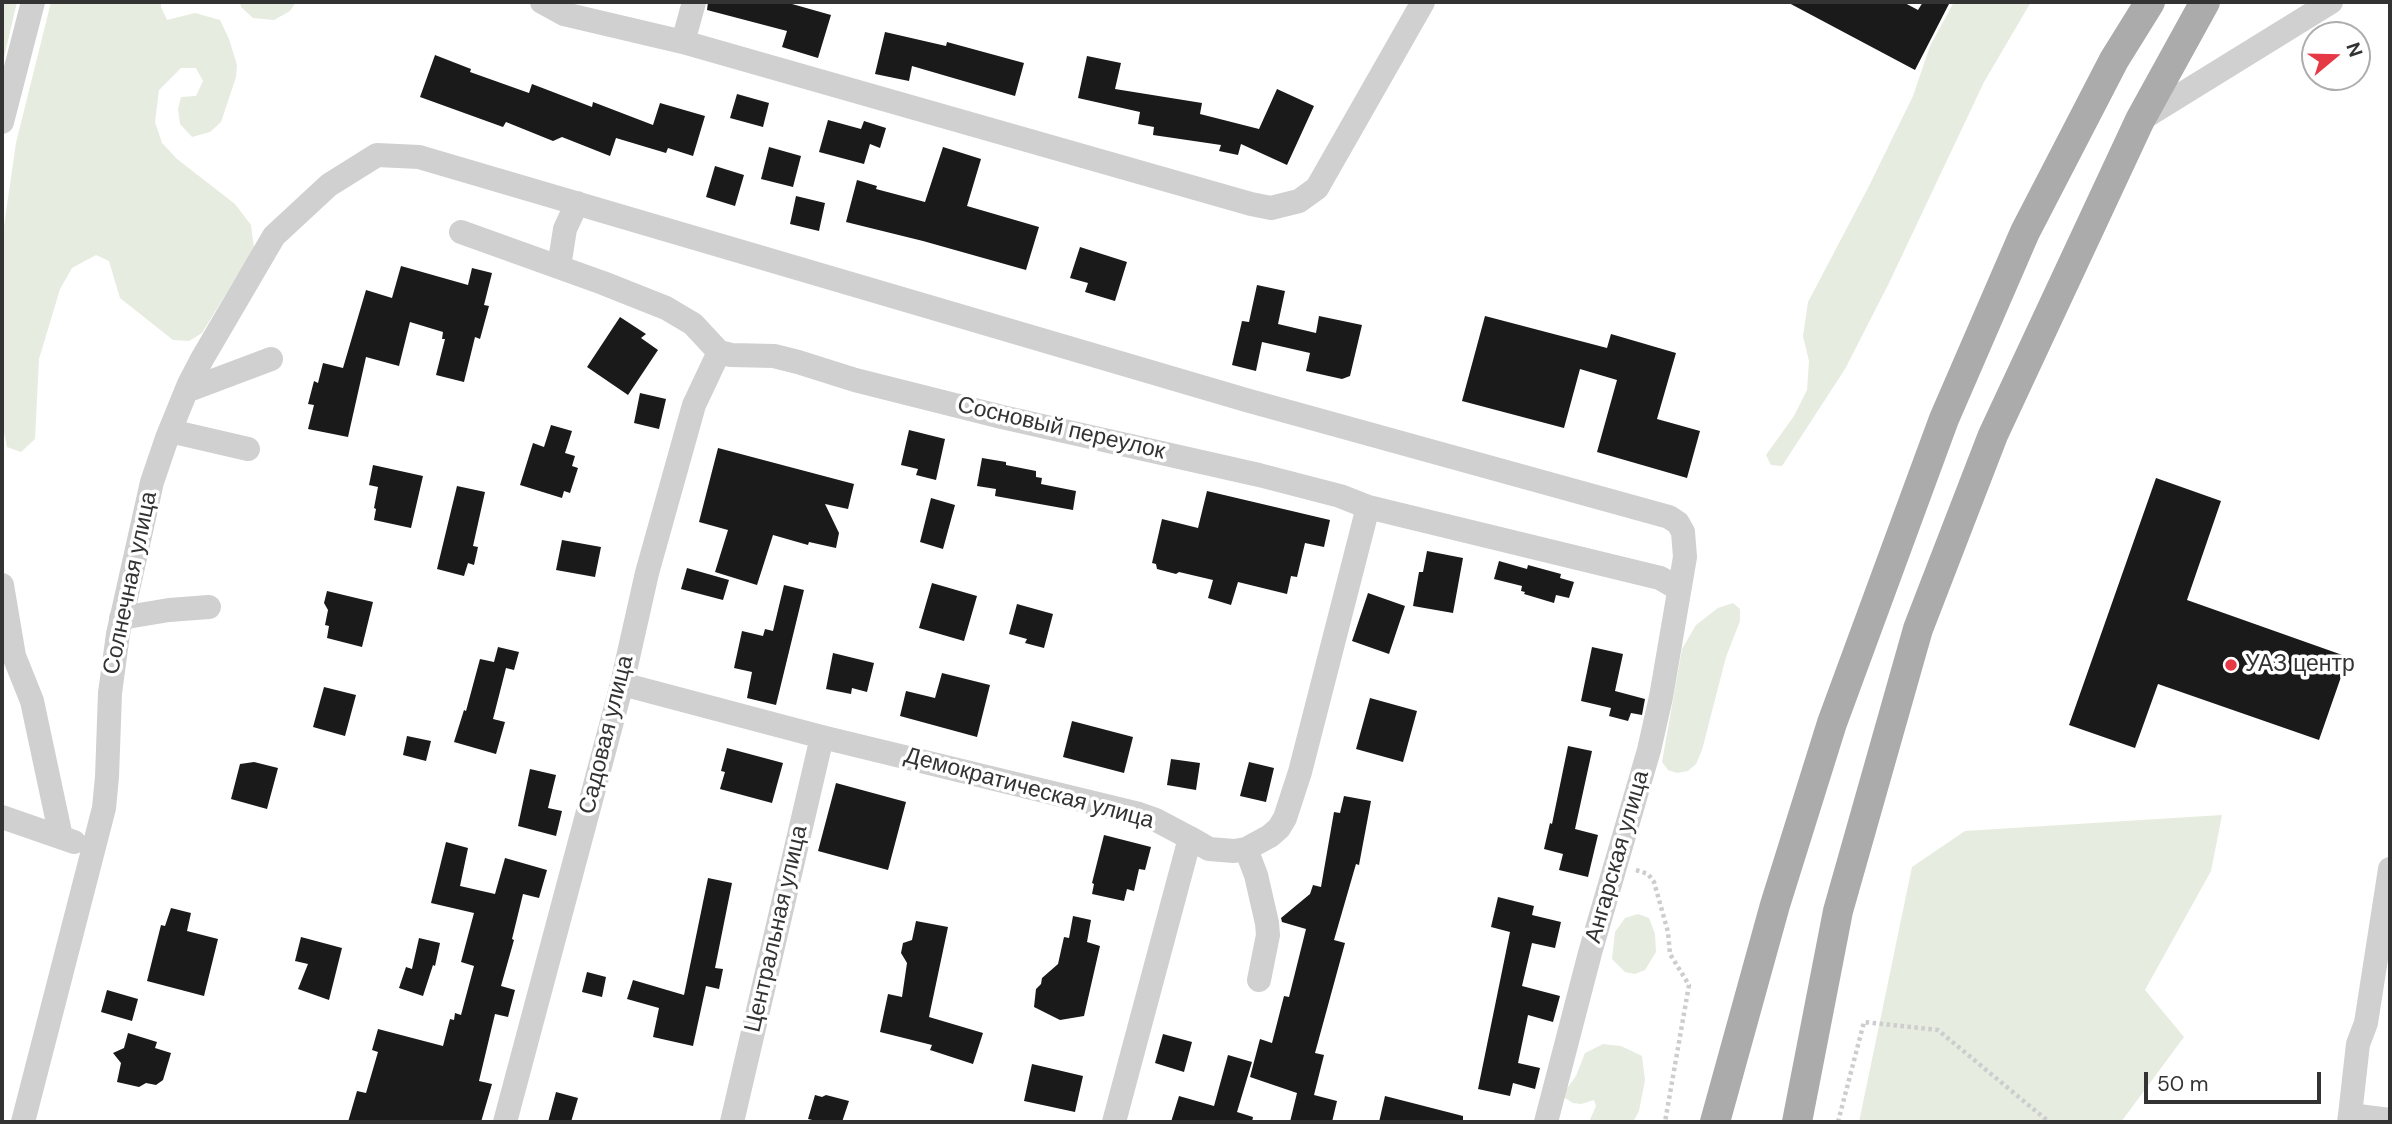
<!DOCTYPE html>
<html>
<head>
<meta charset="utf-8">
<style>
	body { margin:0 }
	#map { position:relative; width:2392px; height:1124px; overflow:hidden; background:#fff; font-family:"DM Sans",sans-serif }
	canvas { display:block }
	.frame { position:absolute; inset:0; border:4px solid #333; pointer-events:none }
	.north { position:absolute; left:2301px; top:21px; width:70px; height:70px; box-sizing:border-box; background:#fff; border:2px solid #adadad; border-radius:50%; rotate:71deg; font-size:19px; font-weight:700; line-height:28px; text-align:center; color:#333 }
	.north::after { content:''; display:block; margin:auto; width:24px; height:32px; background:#e63946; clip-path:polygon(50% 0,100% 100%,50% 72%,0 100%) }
	.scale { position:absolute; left:2144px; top:1072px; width:177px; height:32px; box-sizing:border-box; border:4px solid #333; border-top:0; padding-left:9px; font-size:21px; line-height:24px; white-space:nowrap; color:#333; -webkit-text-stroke:5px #fff; paint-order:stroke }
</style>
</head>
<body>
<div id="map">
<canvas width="2392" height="1124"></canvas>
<div class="frame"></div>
<div class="north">N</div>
<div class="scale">50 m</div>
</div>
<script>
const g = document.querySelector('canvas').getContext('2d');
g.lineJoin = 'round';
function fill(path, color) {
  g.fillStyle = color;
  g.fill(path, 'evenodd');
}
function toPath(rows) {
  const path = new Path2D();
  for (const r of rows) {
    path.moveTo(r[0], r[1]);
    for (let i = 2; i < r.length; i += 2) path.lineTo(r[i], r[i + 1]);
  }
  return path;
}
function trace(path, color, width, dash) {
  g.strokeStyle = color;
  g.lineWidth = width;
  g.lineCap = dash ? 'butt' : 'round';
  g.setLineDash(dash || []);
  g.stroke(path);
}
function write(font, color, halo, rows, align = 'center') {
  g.font = font + ' "DM Sans",sans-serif';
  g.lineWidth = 7;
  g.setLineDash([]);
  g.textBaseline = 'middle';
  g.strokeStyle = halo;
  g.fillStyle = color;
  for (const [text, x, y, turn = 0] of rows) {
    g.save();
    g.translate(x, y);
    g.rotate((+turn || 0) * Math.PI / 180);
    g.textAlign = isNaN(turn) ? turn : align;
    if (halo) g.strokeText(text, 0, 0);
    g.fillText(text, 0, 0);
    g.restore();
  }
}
fill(toPath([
	[2,2,17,2,2,66],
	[51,2,161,2,161,7,167,20,195,13,220,20,229,39,237,65,236,77,221,122,210,132,192,137,180,124,178,109,181,97,196,96,203,81,196,68,181,68,159,90,155,122,162,143,177,159,235,204,251,225,254,248,202,333,189,341,173,340,120,298,109,261,96,255,72,268,60,289,39,359,35,439,21,452,7,447,2,422,2,240,16,143],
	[240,2,296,2,290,11,274,20,253,18,241,7],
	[1954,2,2031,2,1984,82,1889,283,1845,369,1782,466,1771,465,1766,455,1794,416,1807,390,1809,361,1803,336,1808,302,1868,188,1913,96,1930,46],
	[1733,603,1740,609,1740,621,1726,657,1702,750,1696,764,1688,771,1677,773,1668,770,1662,762,1682,649,1696,625,1718,608],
	[2222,815,2211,871,2145,990,2184,1037,2121,1122,1859,1122,1912,867,1965,831],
	[1638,914,1649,918,1655,934,1656,952,1645,970,1635,974,1625,972,1612,959,1615,932,1625,918],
	[1603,1044,1621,1046,1642,1056,1645,1080,1639,1111,1633,1122,1589,1122,1596,1106,1594,1100,1581,1104,1573,1103,1565,1098,1565,1091,1576,1076,1585,1053]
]), '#e6ecdf');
fill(toPath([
	[708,2,785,2,831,15,818,58,782,47,787,31,707,10],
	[1787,2,1903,2,1918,10,1923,2,1950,2,1915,70],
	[885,32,946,46,947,42,1024,63,1015,96,912,66,909,81,875,74],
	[435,55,471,69,470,72,529,93,532,84,592,107,593,102,653,125,660,103,705,116,693,156,668,148,666,153,616,138,610,156,562,137,553,141,506,122,503,127,420,97],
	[1087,56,1121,63,1115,89,1202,103,1200,114,1259,129,1277,89,1314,106,1287,165,1241,144,1238,155,1219,151,1221,145,1153,135,1154,127,1138,124,1140,112,1078,98],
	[737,94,769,103,763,127,730,118],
	[828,120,861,129,864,121,886,128,880,148,870,144,864,164,819,152],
	[769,147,801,156,793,187,761,179],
	[943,147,981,159,967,206,1039,227,1026,270,923,241,846,222,857,180,877,186,876,189,925,202],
	[715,166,744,175,735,206,706,197],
	[796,196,825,203,819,231,790,224],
	[1080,247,1127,262,1115,301,1085,292,1088,283,1070,278],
	[401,266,468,285,472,268,492,273,484,305,489,306,480,339,475,337,464,382,436,375,445,339,442,339,443,332,410,322,399,366,366,357,348,437,308,429,314,405,308,404,314,381,318,383,323,363,343,368,366,290,392,298],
	[1257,285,1285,291,1278,324,1316,333,1319,316,1362,325,1350,376,1342,379,1306,371,1310,353,1262,342,1256,371,1232,365,1242,321,1249,322],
	[1485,316,1607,348,1611,334,1676,353,1657,419,1700,431,1687,478,1597,452,1617,380,1580,369,1564,428,1462,401],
	[620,317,646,334,641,338,658,350,628,395,587,367],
	[640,393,666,399,659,429,634,423],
	[551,425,572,431,565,453,575,456,572,466,578,468,570,493,564,491,562,498,520,485,533,443,544,447],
	[909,430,945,439,936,480,916,475,918,469,901,465],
	[718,448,854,484,848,509,825,504,839,533,836,548,809,542,808,545,773,535,757,585,715,572,728,530,699,522],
	[982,458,1006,462,1006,465,1036,471,1036,477,1042,478,1041,484,1076,491,1073,510,995,496,996,489,977,486],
	[373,465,423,476,411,528,374,520,376,509,374,508,378,487,369,485],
	[2156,478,2221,501,2187,600,2348,657,2319,740,2158,684,2135,748,2069,725],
	[457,486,485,492,473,546,478,547,474,565,468,563,464,576,437,569],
	[1207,491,1330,520,1324,547,1305,543,1297,577,1291,576,1287,594,1238,582,1231,605,1208,598,1213,580,1179,572,1176,574,1157,569,1156,564,1152,563,1162,519,1198,528],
	[931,498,955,505,943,549,920,542],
	[562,540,601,547,595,577,556,570],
	[1427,551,1463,558,1453,613,1413,606,1419,572,1423,572],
	[1499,561,1527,569,1528,565,1561,574,1560,578,1574,582,1569,598,1556,595,1554,603,1524,594,1525,592,1521,591,1522,586,1494,579],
	[687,568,729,580,723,600,681,589],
	[932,583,977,596,964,641,919,628],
	[784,585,804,590,776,705,747,698,752,672,734,668,742,631,763,636,765,629,773,631],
	[327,591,373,602,362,647,327,638,329,626,325,625,328,610,324,603],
	[1368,593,1405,606,1389,654,1352,641],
	[1017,604,1053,614,1044,648,1025,643,1027,639,1009,634],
	[498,647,519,652,514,670,506,668,493,719,505,722,496,754,454,742,464,710,466,711,480,659,494,662],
	[1592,647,1623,654,1615,691,1645,699,1642,715,1631,713,1628,721,1609,716,1611,708,1581,701],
	[833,653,874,663,867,692,852,688,851,694,826,689],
	[942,673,990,685,977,737,900,716,906,691,935,698],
	[324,687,356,695,345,736,313,727],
	[1370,698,1417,711,1403,762,1356,749],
	[1072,721,1133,737,1124,773,1063,757],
	[407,736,431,741,426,761,403,755],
	[1568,746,1592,751,1575,829,1598,835,1588,877,1559,870,1563,854,1544,849,1550,823,1552,824],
	[727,748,783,763,772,803,720,789,725,772,721,771],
	[1171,759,1200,763,1196,790,1167,785],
	[254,762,278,768,267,809,231,799,240,764],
	[1249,762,1274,768,1266,802,1240,796],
	[530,769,556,775,548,808,562,811,556,836,518,826],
	[836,783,906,802,888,870,818,851],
	[1344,796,1371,801,1359,865,1356,864,1334,940,1345,943,1315,1053,1324,1055,1314,1095,1337,1101,1332,1122,1290,1122,1297,1093,1250,1077,1260,1039,1272,1043,1284,996,1289,997,1306,929,1282,922,1281,918,1310,894,1313,885,1321,887,1334,812,1340,813],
	[1104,835,1151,847,1145,870,1139,869,1134,891,1127,889,1124,901,1092,894,1094,884,1092,883],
	[446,842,468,848,460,886,495,894,505,858,547,870,539,898,523,894,512,939,514,940,501,986,515,990,508,1017,495,1014,479,1081,492,1084,481,1122,348,1122,357,1091,366,1093,378,1052,372,1050,378,1029,443,1046,450,1019,454,1020,455,1013,461,1015,474,966,461,962,474,913,431,903],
	[708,878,732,883,715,968,723,969,719,989,706,986,693,1046,653,1037,659,1008,627,999,633,980,684,995],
	[1498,897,1534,906,1532,915,1561,922,1555,948,1532,943,1522,986,1560,996,1553,1022,1528,1015,1518,1063,1540,1068,1535,1089,1513,1083,1510,1096,1478,1089,1510,932,1491,927],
	[171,908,191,913,187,931,218,939,204,996,147,981,161,925,165,926],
	[1073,916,1091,920,1087,942,1100,946,1084,1016,1060,1020,1034,1007,1036,989,1041,984,1042,978,1058,964,1064,937,1069,938],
	[916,921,948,927,929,1017,983,1033,973,1064,930,1050,932,1045,880,1032,888,994,902,997,907,963,901,953,903,943,912,940],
	[301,937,342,948,329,1000,298,989,308,964,295,961],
	[419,938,440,943,435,966,433,965,423,996,399,988,406,967,412,969],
	[587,972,606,977,602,997,582,992],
	[107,990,138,999,132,1021,101,1012],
	[128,1033,157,1042,155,1048,171,1053,163,1080,156,1085,146,1083,139,1087,117,1082,121,1063,113,1053,124,1048],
	[1163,1034,1192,1042,1184,1072,1155,1063],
	[1228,1055,1252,1062,1237,1112,1253,1117,1252,1122,1171,1122,1179,1096,1214,1106],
	[1032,1064,1083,1076,1075,1112,1024,1101],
	[556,1092,578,1098,571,1122,548,1122],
	[815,1095,822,1097,826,1095,849,1101,842,1122,821,1122,808,1119],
	[1385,1096,1463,1116,1463,1122,1379,1122]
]), '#1a1a1a');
trace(toPath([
	[1636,870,1648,874,1654,882,1668,932,1670,954,1689,985,1665,1122],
	[1838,1122,1864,1022,1938,1030,2049,1122]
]), '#cdcdcd', 4.5, [3.5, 3.5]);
trace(toPath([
	[542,2,564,14,683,42,1251,204,1271,208,1299,201,1317,188,1423,2],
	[683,42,694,2],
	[2140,120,2331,2],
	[2,122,33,2],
	[461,232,603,283,666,308,693,324,719,352,731,355,774,356,798,362,855,380,1002,417,1259,475,1340,496,1368,507,1660,578,1679,589],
	[559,267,565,229,577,203],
	[186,391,271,359],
	[170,431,248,449],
	[2,585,14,656,32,701,61,837],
	[121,618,169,610,209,607],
	[622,684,822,737,1139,814,1156,820,1190,838,1114,1122],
	[2,817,74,842],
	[1190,838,1209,849,1234,851,1246,849,1270,836,1279,828,1285,818,1300,772,1368,507],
	[1246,849,1256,875,1267,923,1268,935,1259,980],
	[2350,1115,2358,1044,2366,1023,2390,869],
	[23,1122,104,808,107,777,110,693,118,634,152,482,167,438,189,384,202,359,274,236,329,185,377,155,419,157,1246,400,1669,517,1678,523,1683,532,1685,557,1661,697,1649,750,1590,953,1546,1122],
	[505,1122,622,684,647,573,694,405,719,352],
	[732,1122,822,737],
	[2349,1122,2350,1115,2390,1120]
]), '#d0d0d0', 24);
trace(toPath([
	[1715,1122,1775,905,1832,723,1944,419,2025,232,2114,60,2150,2],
	[1797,1122,1838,911,1918,629,1993,435,2140,120,2205,2]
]), '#ababab', 30);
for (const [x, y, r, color] of [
	[2231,665,7,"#e63946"]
]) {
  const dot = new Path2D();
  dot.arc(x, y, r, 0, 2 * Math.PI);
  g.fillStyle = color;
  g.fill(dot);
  trace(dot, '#fff', 2.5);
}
write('23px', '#333', '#fff', [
	["Сосновый переулок",1061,429,13],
	["Солнечная улица",131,583,-78],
	["Садовая улица",607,735,-76],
	["Демократическая улица",1029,789,15],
	["Ангарская улица",1618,857,-74],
	["Центральная улица",777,929,-77]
]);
write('23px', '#333', '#fff', [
	["УАЗ центр",2245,665]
], 'left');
</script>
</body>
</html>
